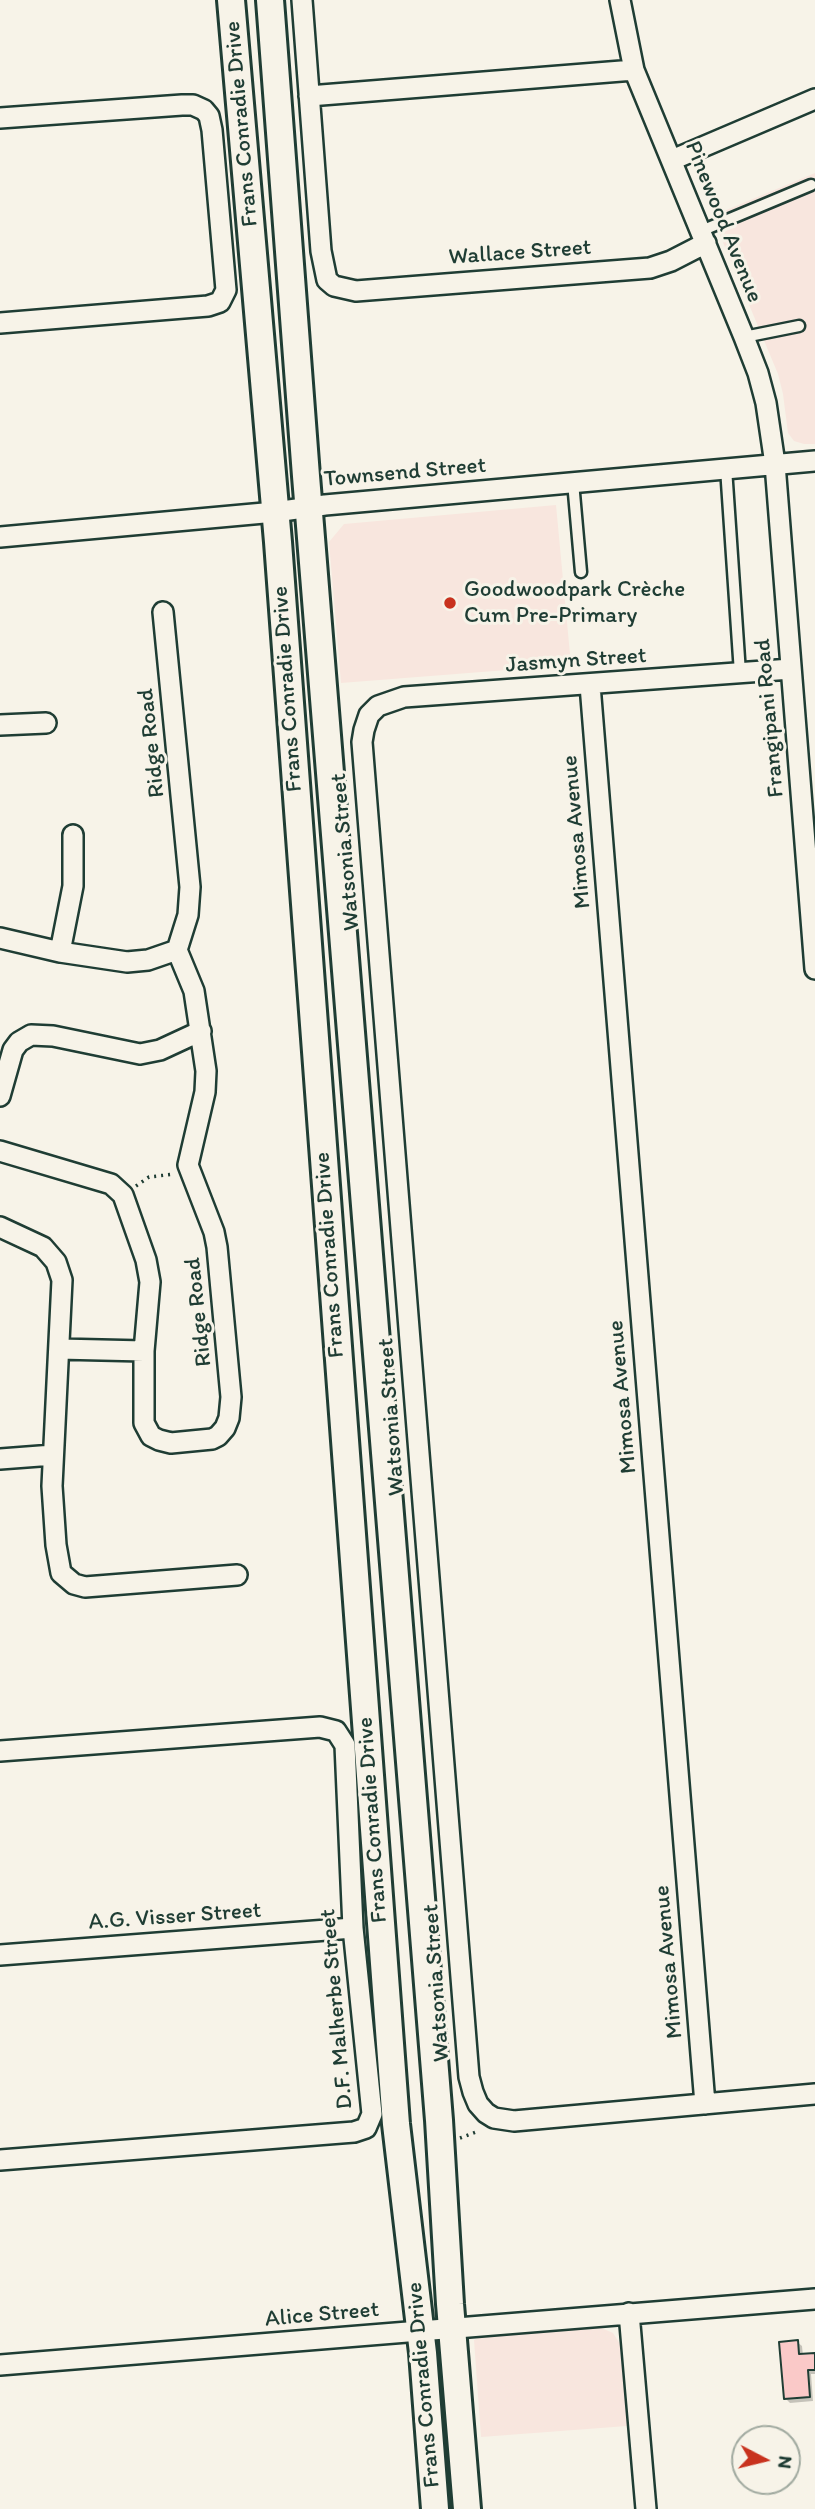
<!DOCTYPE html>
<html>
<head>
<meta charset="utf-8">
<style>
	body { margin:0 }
	#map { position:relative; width:815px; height:2509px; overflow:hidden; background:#f7f3e8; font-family:Itim,sans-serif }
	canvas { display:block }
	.north { position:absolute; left:731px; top:2425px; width:70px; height:70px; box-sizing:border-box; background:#f7f3e8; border:2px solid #a1aaa0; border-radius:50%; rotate:97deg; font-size:19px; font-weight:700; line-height:28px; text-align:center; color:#1f3d34 }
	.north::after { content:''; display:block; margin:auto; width:24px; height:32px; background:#c8321e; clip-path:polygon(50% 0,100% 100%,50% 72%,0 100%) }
</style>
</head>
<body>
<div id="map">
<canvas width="815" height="2509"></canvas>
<div class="north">N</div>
</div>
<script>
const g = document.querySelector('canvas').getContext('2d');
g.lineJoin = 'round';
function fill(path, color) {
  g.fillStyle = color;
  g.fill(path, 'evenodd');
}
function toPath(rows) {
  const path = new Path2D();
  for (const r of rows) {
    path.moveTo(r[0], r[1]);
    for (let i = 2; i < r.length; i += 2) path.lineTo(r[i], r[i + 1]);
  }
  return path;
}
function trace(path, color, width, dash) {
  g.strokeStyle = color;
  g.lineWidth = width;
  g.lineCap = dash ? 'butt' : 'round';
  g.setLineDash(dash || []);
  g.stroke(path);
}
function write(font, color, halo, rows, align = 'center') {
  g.font = font + ' Itim,sans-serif';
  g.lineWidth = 6;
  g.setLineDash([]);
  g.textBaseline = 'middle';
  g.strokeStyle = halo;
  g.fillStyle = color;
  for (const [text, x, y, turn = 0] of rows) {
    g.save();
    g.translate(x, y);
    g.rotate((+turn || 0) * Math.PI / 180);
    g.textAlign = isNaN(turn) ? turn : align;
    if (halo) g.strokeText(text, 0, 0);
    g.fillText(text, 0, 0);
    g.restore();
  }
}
fill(toPath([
	[815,173,815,444,804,444,794,441,788,433,783,394,778,374,712,216],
	[556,505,571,665,341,683,329,542,344,524],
	[597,2326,613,2333,620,2344,627,2426,481,2437,474,2340,480,2337]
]), '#f8e6de');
fill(toPath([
	[797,2342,802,2346,803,2356,815,2355,815,2374,811,2374,813,2401,790,2403,786,2399]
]), '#0003');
const building = toPath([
	[798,2340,799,2354,815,2353,815,2370,808,2370,810,2397,784,2399,779,2342,798,2340]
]);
fill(building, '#fac9c8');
trace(building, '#1f3d34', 2);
const lane = toPath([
	[701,231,811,185],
	[744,337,799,326],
	[726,468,740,673],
	[573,482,581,572]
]);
const street = toPath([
	[302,0,321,251,327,280,334,286,356,291,650,268,671,261,706,243],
	[620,0,634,70,744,337,758,373,766,403,775,464,815,969],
	[309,96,634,70],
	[0,118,182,105,193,105,204,110,209,116,212,130,226,290,220,302,208,306,0,323],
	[672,160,815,99],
	[0,537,275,512,325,505,815,461],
	[791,669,404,697,378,706,369,715,364,730,362,742,469,2077,473,2092,478,2104,486,2113,494,2118,514,2121,815,2094],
	[590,685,705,2104],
	[0,725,46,723],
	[0,938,60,952,127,962,148,960,177,950],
	[60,952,73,886,73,835],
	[0,1096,13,1050,19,1042,31,1035,53,1036,140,1054,160,1050,201,1031],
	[0,1151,111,1184,123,1195,146,1260,150,1282,144,1351,144,1423,151,1436,159,1440,171,1443,212,1439,218,1436,225,1428,229,1418,231,1397,217,1247,214,1232,188,1165,205,1092,206,1071,194,991,177,950,188,915,190,887,163,612],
	[0,1227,43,1247,56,1262,62,1280,52,1486,56,1545,61,1573,74,1584,85,1587,237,1575],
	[59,1349,144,1351],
	[0,1459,53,1455],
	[0,1751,320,1727,336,1731,345,1745,353,1928,372,2114,366,2128,354,2132,0,2160],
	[0,1955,353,1928],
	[629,2313,646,2509],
	[0,2365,815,2299]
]);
const secondary = toPath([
	[231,0,278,542,396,2124,423,2353,435,2509],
	[270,0,306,476,439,2120,450,2304,467,2509]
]);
trace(lane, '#1f3d34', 15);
trace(street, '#1f3d34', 24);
trace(secondary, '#1f3d34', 32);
trace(toPath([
	[136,1186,149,1177,175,1174],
	[460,2138,479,2131]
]), '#1f3d34', 3.5, [2, 5]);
trace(lane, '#f7f3e8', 10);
trace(street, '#f7f3e8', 19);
trace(secondary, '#f7f3e8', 26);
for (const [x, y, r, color] of [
	[450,603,7,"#c8321e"]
]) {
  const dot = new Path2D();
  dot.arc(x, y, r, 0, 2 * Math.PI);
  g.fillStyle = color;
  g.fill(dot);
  trace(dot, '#f7f3e8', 2.5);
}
write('23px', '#1f3d34', '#f7f3e8', [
	["Frans Conradie Drive",242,124,-95],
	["Pinewood Avenue",723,222,68],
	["Wallace Street",520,253,-4],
	["Townsend Street",405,473,-5],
	["Jasmyn Street",576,661,-4],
	["Frans Conradie Drive",288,689,-94],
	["Frangipani Road",770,718,-95],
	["Ridge Road",152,743,-96],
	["Mimosa Avenue",577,832,-95],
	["Watsonia Street",346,852,-95],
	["Frans Conradie Drive",330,1255,-94],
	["Ridge Road",199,1312,-96],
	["Mimosa Avenue",623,1397,-95],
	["Watsonia Street",392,1417,-94],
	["Frans Conradie Drive",373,1820,-94],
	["A.G. Visser Street",175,1917,-4],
	["Mimosa Avenue",669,1962,-95],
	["Watsonia Street",437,1983,-94],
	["D.F. Malherbe Street",337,2009,-95],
	["Alice Street",322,2315,-5],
	["Frans Conradie Drive",424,2385,-95]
]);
write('23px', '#1f3d34', '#f7f3e8', [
	["Goodwoodpark Crèche",464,590],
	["Cum Pre-Primary",464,616]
], 'left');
</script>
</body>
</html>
